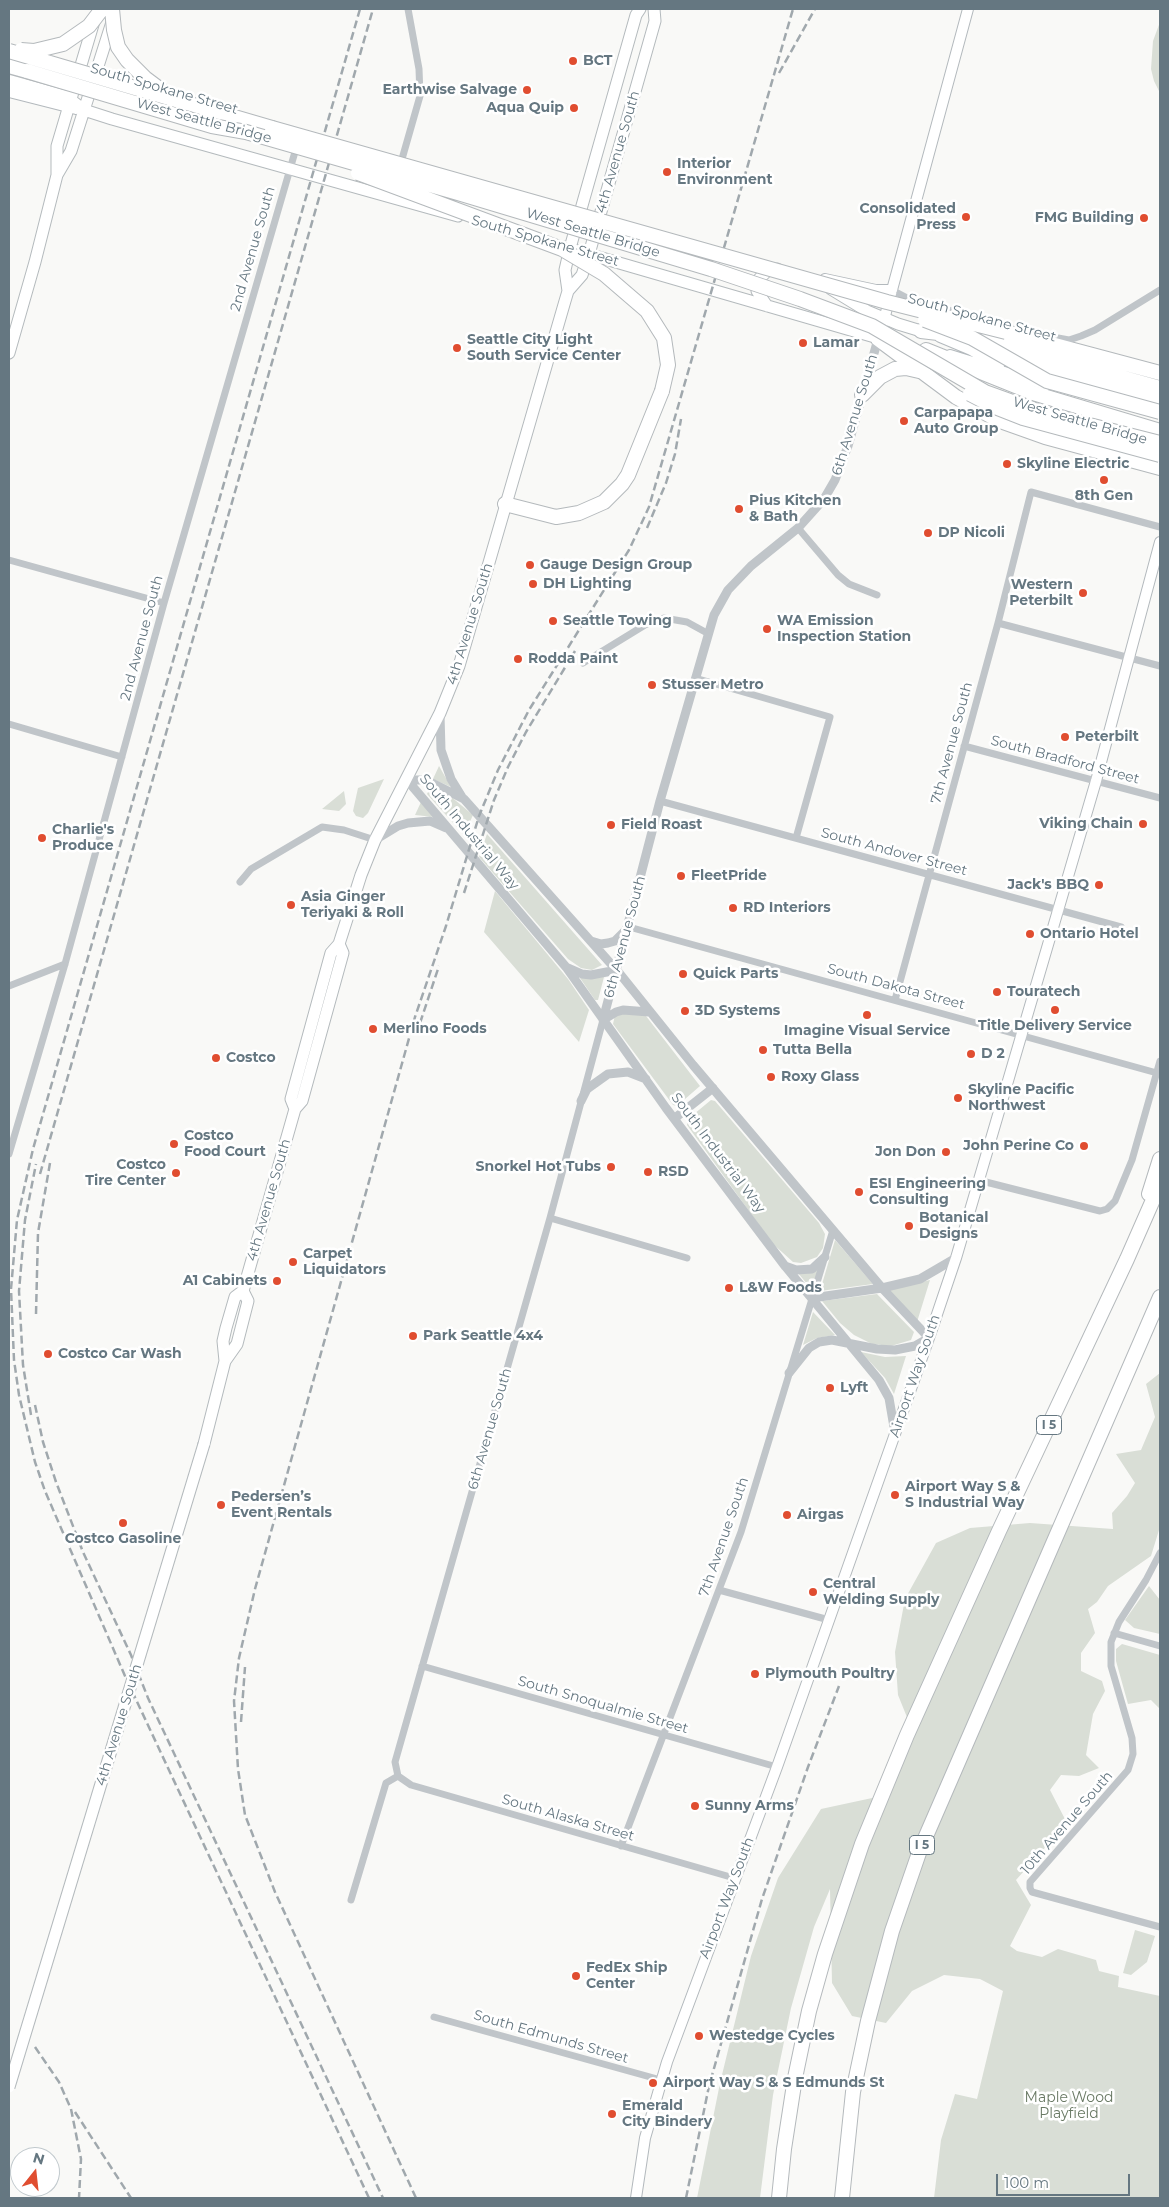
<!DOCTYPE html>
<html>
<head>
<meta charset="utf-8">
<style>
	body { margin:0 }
	#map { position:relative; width:1169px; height:2207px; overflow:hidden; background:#f9f9f7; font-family:Montserrat,sans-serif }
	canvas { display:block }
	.frame { position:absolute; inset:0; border:10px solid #657781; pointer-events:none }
	.north { position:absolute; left:10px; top:2147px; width:50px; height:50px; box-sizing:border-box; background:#fff; border:1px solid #c1c9cd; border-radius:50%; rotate:16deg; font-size:14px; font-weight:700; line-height:20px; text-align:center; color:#657781 }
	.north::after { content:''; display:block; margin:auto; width:18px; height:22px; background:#e04d30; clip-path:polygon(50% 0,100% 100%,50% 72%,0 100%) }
	.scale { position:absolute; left:996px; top:2174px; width:134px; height:22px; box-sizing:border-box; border:2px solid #657781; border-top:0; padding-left:6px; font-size:15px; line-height:18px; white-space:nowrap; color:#657781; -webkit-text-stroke:4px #fff; paint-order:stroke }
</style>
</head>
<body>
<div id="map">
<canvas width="1169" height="2207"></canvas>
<div class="frame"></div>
<div class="north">N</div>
<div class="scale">100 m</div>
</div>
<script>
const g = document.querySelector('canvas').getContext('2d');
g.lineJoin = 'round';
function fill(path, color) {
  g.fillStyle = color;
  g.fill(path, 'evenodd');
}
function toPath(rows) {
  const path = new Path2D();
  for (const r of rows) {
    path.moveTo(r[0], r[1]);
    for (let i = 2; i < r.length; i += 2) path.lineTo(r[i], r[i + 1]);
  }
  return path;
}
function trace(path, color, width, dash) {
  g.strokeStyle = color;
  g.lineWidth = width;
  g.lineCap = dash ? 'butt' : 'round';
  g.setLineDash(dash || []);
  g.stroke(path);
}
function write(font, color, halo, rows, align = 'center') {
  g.font = font + ' Montserrat,sans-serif';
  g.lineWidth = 5;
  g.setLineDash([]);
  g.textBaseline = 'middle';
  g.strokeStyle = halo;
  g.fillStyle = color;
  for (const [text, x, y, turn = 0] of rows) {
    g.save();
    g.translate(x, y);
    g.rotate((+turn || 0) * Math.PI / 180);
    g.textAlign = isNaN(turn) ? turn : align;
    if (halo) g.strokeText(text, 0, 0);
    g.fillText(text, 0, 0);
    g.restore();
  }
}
fill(toPath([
	[1160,22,1159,52,1160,93,1154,81,1151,69,1153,41],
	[439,766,451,787,433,779],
	[384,779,368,813,363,818,356,816,353,811,358,788],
	[430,788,449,795,473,815,464,835,427,794],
	[344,791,346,804,339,811,322,809],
	[421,802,434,817,415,815],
	[487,834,602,965,592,970,581,968,568,959,479,857],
	[495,891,568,979,589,1010,579,1042,484,932],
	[604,977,598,1000,595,1000,580,978],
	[627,1012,646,1016,700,1086,677,1106,673,1105,613,1024,615,1015],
	[711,1100,715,1101,819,1223,825,1234,823,1248,817,1257,801,1263,793,1262,772,1243,687,1125,688,1119],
	[835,1240,873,1284,820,1291],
	[819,1267,812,1290,798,1273],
	[930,1280,917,1322,888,1290],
	[877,1294,914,1332,911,1340,891,1346,872,1344,854,1335,840,1323,822,1301],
	[813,1312,835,1335,817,1338,803,1345],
	[861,1352,885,1357,906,1356,894,1394,885,1378],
	[1160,1373,1159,1530,1151,1556,1108,1586,1097,1602,1088,1609,1095,1633,1081,1653,1081,1671,1102,1681,1105,1691,1093,1714,1086,1755,1099,1768,1079,1776,1061,1775,1050,1790,1067,1823,1016,1880,1031,1905,1010,1946,1017,1951,1042,1957,1058,1949,1096,1960,1099,1971,1119,1976,1118,1987,1160,1996,1160,2198,934,2198,941,2140,955,2094,977,2099,1003,1991,980,1979,944,1975,912,1991,886,2023,852,2016,832,1983,830,1889,814,1927,791,2008,773,2095,760,2198,697,2198,720,2083,751,1956,778,1878,821,1809,886,1795,913,1732,898,1695,895,1652,905,1599,936,1543,970,1528,1030,1523,1113,1529,1112,1513,1127,1496,1135,1483,1116,1454,1141,1450,1155,1417,1146,1384],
	[1149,1586,1160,1600,1160,1634,1134,1628,1125,1620],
	[1122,1644,1160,1655,1160,1709,1151,1700,1128,1704,1116,1661,1116,1649],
	[1135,1930,1155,1936,1147,1962,1131,1975,1123,1973]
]), '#d9ded6');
const secondary = toPath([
	[9,92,76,109],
	[825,279,876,290,892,290],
	[940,337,971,350,999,366],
	[879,338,968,9],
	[950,355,1046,385],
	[636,2198,645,2138,667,2062,777,1767,929,1338,956,1258,1096,781,1160,542]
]);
const primary = toPath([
	[70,99,84,110,112,119,458,216],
	[57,174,57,146,95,18],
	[564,247,885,340],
	[831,289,867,311,898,324,921,331],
	[568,291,582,275,589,254,655,21,654,9],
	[767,306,757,291,759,279,767,271,777,269],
	[9,353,35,262,57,175,71,151,113,19],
	[295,1109,291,1099,331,953,339,944,361,875,375,840,440,713,459,666,565,301,568,291,565,270,570,248,636,15,640,9],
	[225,1361,223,1341,226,1328,235,1297,243,1291,295,1109,302,1101,343,953,339,944],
	[204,1444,225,1361,237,1344,248,1301,243,1291]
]);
const motorway = toPath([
	[9,66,27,71],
	[9,82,70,99],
	[176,100,272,128],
	[921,331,981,338,1160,388],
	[1006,332,1160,373],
	[878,339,956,397,1000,421,1045,437,1160,468],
	[926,350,1033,393,1160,431],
	[1018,355,1052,369,1160,399],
	[862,395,880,377,895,369,906,368,919,371],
	[505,504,556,517,579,513,604,502,622,484,628,475,662,391],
	[1149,1194,1160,1159],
	[779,2198,784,2149,795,2078,809,2011,825,1954,862,1844,907,1735,999,1531,1127,1259,1160,1184],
	[842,2198,853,2092,868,2021,892,1931,920,1850,1160,1297]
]);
trace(secondary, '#b3b9bd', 12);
trace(primary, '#b4babd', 13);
trace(motorway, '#b4b9bc', 16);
trace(toPath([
	[402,159,420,96,419,69,408,9],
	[892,290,911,300,981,319],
	[1047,336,1069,340,1081,336,1095,330,1160,290],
	[798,528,838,575,849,584,877,595],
	[9,560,164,603],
	[998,623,1160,666],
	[583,663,645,625,664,618,687,622,707,633],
	[695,678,830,717,796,838],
	[9,724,122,757],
	[964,746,1160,798],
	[660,801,1121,927],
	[240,882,251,869,322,827,344,830,375,840],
	[629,927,1157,1073],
	[9,986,65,964],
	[895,1000,998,623,1031,492,1160,527],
	[9,1154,65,964,164,603,297,145],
	[978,1180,1100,1211,1107,1209,1115,1201,1132,1160,1160,1061],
	[550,1218,687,1258],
	[1160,1553,1146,1580,1119,1622,1111,1642,1111,1666,1132,1738,1133,1754,1128,1770,1030,1882,1030,1888,1032,1892,1160,1927],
	[719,1590,829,1620],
	[1114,1633,1160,1646],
	[422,1666,777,1767],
	[398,1776,411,1785,734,1878],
	[621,1846,741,1532,833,1230],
	[351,1900,386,1783,398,1776,395,1762,550,1218,603,1020],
	[434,2017,661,2080]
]), '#c0c5c9', 7);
trace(toPath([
	[440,715,441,750,451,779,462,797],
	[407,780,426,780,464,799,620,974,693,1065,882,1288,929,1338,915,1346,895,1350,877,1349,832,1340,819,1342,809,1348,789,1373],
	[407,780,566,967,666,1108,785,1266,879,1380,889,1398,895,1433],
	[375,840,398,826,408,823,430,821,446,828],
	[591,941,601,944,608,943,615,941,627,929],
	[566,967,582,974,591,975,617,970],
	[603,1020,660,801,714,615,728,590,751,566,798,528,824,499,835,480,848,446,878,339],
	[603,1020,616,1012,623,1010,649,1012],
	[581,1101,587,1089,608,1074,628,1072,646,1079],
	[675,1118,713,1088],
	[785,1266,796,1270,812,1269,825,1257],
	[812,1298,882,1288,920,1279,956,1258]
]), '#c0c5c9', 9);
trace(secondary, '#fff', 10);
trace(primary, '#fff', 11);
trace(motorway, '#fff', 14);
trace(toPath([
	[360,9,33,1149,17,1220,11,1289,14,1360,19,1395,35,1462,45,1491,125,1676,369,2198],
	[779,73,815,9],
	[647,528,666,483,675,454,681,419],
	[464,893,494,800,508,767,526,732,575,651],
	[420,1023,439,966],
	[40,1174,373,9],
	[36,1314,38,1233,50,1163],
	[35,1405,43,1442,56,1482,83,1552,131,1655,148,1698,383,2198],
	[31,1415,23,1365,19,1291,25,1220,36,1164],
	[241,1722,245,1667],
	[35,2047,59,2082,71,2109,81,2159,79,2198],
	[75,2112,131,2198],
	[416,2198,275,1892,245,1815,238,1769,234,1701,239,1658,255,1589,415,1017,446,926,479,816,498,770,529,710,629,550,649,507,793,9],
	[686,2198,709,2086,762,1899,808,1767,839,1686]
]), '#a0a8ad', 2.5, [8, 4]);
const primaryBridge = toPath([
	[9,2087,204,1444]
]);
const motorwayBridge = toPath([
	[112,9,114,30,118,47,127,60,145,78,165,93],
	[21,50,34,51,63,44,89,26,102,9],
	[9,51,176,100],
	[27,71,212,126,246,132,458,193,711,269,800,299,872,326,985,392,1046,414,1160,443],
	[272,128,887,302,1006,332],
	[358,173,562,249,604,274,647,311,664,338,668,365,662,391],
	[925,320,972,338,1047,381,1160,412],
	[970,394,995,407,1023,418,1160,455]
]);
trace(primaryBridge, '#b4babd', 13, []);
trace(motorwayBridge, '#b4b9bc', 16, []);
trace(primaryBridge, '#fff', 11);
trace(motorwayBridge, '#fff', 14);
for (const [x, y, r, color] of [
	[573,61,5,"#e04d30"],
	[527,90,5,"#e04d30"],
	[574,108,5,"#e04d30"],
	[667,172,5,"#e04d30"],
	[966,217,5,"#e04d30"],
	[1144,218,5,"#e04d30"],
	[803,343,5,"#e04d30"],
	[457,348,5,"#e04d30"],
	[904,421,5,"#e04d30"],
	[1007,464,5,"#e04d30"],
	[1104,480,5,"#e04d30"],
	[739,509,5,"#e04d30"],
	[928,533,5,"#e04d30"],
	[530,565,5,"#e04d30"],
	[533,584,5,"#e04d30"],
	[1083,593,5,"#e04d30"],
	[553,621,5,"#e04d30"],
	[767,629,5,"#e04d30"],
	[518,659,5,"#e04d30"],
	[652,685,5,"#e04d30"],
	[1065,737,5,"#e04d30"],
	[1143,824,5,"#e04d30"],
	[611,825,5,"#e04d30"],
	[42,838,5,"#e04d30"],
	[681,876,5,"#e04d30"],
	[1099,885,5,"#e04d30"],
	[291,905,5,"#e04d30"],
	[733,908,5,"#e04d30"],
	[1030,934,5,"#e04d30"],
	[683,974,5,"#e04d30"],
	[997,992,5,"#e04d30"],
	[1055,1010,5,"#e04d30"],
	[685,1011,5,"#e04d30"],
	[867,1015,5,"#e04d30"],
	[373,1029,5,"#e04d30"],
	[763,1050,5,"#e04d30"],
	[971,1054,5,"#e04d30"],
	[216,1058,5,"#e04d30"],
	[771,1077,5,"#e04d30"],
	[958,1098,5,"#e04d30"],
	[174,1144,5,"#e04d30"],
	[1084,1146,5,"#e04d30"],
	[946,1152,5,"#e04d30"],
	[611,1167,5,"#e04d30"],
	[648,1172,5,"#e04d30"],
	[176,1173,5,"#e04d30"],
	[859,1192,5,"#e04d30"],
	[909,1226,5,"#e04d30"],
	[293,1262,5,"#e04d30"],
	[277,1281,5,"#e04d30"],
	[729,1288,5,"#e04d30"],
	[413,1336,5,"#e04d30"],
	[48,1354,5,"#e04d30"],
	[830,1388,5,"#e04d30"],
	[895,1495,5,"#e04d30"],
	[221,1505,5,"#e04d30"],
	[787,1515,5,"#e04d30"],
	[123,1523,5,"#e04d30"],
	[813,1592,5,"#e04d30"],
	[755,1674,5,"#e04d30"],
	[695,1806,5,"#e04d30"],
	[576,1976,5,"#e04d30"],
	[699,2036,5,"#e04d30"],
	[653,2083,5,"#e04d30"],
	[612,2114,5,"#e04d30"]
]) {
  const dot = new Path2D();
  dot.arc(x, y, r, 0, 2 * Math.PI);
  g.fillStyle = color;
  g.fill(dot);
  trace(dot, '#fff', 2);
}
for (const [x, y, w] of [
	[1049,1425,25],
	[922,1845,25]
]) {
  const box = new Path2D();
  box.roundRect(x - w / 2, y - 9.5, w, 19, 4);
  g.fillStyle = '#fff';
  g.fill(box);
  trace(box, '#657781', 1);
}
write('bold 12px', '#657781', null, [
	["I 5",1049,1425],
	["I 5",922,1845]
]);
write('bold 14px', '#657781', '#fff', [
	["BCT",583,61],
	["Earthwise Salvage",517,90,"right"],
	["Aqua Quip",564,108,"right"],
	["Interior",677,164],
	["Environment",677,180],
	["Consolidated",956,209,"right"],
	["Press",956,225,"right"],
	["FMG Building",1134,218,"right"],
	["Seattle City Light",467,340],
	["South Service Center",467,356],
	["Lamar",813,343],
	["Carpapapa",914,413],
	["Auto Group",914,429],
	["Skyline Electric",1017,464],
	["8th Gen",1104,496,"center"],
	["Pius Kitchen",749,501],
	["& Bath",749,517],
	["DP Nicoli",938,533],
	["Gauge Design Group",540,565],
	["DH Lighting",543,584],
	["Western",1073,585,"right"],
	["Peterbilt",1073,601,"right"],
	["Seattle Towing",563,621],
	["WA Emission",777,621],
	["Inspection Station",777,637],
	["Rodda Paint",528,659],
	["Stusser Metro",662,685],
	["Peterbilt",1075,737],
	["Viking Chain",1133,824,"right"],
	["Field Roast",621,825],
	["Charlie's",52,830],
	["Produce",52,846],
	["FleetPride",691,876],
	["Jack's BBQ",1089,885,"right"],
	["Asia Ginger",301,897],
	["Teriyaki & Roll",301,913],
	["RD Interiors",743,908],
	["Ontario Hotel",1040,934],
	["Quick Parts",693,974],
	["Touratech",1007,992],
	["3D Systems",695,1011],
	["Title Delivery Service",1055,1026,"center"],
	["Merlino Foods",383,1029],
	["Imagine Visual Service",867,1031,"center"],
	["Tutta Bella",773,1050],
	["D 2",981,1054],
	["Costco",226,1058],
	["Roxy Glass",781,1077],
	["Skyline Pacific",968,1090],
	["Northwest",968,1106],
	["Costco",184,1136],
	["Food Court",184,1152],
	["John Perine Co",1074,1146,"right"],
	["Jon Don",936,1152,"right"],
	["Costco",166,1165,"right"],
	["Tire Center",166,1181,"right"],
	["Snorkel Hot Tubs",601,1167,"right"],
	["RSD",658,1172],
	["ESI Engineering",869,1184],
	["Consulting",869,1200],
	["Botanical",919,1218],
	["Designs",919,1234],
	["Carpet",303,1254],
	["Liquidators",303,1270],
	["A1 Cabinets",267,1281,"right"],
	["L&W Foods",739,1288],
	["Park Seattle 4x4",423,1336],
	["Costco Car Wash",58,1354],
	["Lyft",840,1388],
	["Airport Way S &",905,1487],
	["S Industrial Way",905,1503],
	["Pedersen’s",231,1497],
	["Event Rentals",231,1513],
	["Airgas",797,1515],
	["Costco Gasoline",123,1539,"center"],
	["Central",823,1584],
	["Welding Supply",823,1600],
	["Plymouth Poultry",765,1674],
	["Sunny Arms",705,1806],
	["FedEx Ship",586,1968],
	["Center",586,1984],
	["Westedge Cycles",709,2036],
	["Airport Way S & S Edmunds St",663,2083],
	["Emerald",622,2106],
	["City Bindery",622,2122]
], 'left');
write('14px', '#657781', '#fff', [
	["South Spokane Street",164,89,16],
	["West Seattle Bridge",204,121,15],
	["4th Avenue South",618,152,-74],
	["West Seattle Bridge",593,233,17],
	["South Spokane Street",545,241,16],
	["2nd Avenue South",253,249,-74],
	["South Spokane Street",982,318,15],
	["6th Avenue South",855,415,-73],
	["West Seattle Bridge",1080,421,16],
	["4th Avenue South",470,624,-73],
	["2nd Avenue South",142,638,-75],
	["7th Avenue South",952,743,-75],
	["South Bradford Street",1065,760,15],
	["South Industrial Way",469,832,50],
	["South Andover Street",894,852,15],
	["6th Avenue South",625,937,-75],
	["South Dakota Street",896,987,15],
	["South Industrial Way",718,1153,53],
	["4th Avenue South",269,1200,-74],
	["Airport Way South",915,1376,-71],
	["6th Avenue South",490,1429,-74],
	["7th Avenue South",724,1537,-71],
	["South Snoqualmie Street",603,1705,16],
	["4th Avenue South",119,1725,-73],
	["South Alaska Street",568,1818,16],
	["10th Avenue South",1067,1823,-49],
	["Airport Way South",727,1898,-69],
	["South Edmunds Street",551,2037,16]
]);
write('14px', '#697964', '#fff', [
	["Maple Wood",1069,2098],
	["Playfield",1069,2114]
]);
</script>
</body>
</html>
